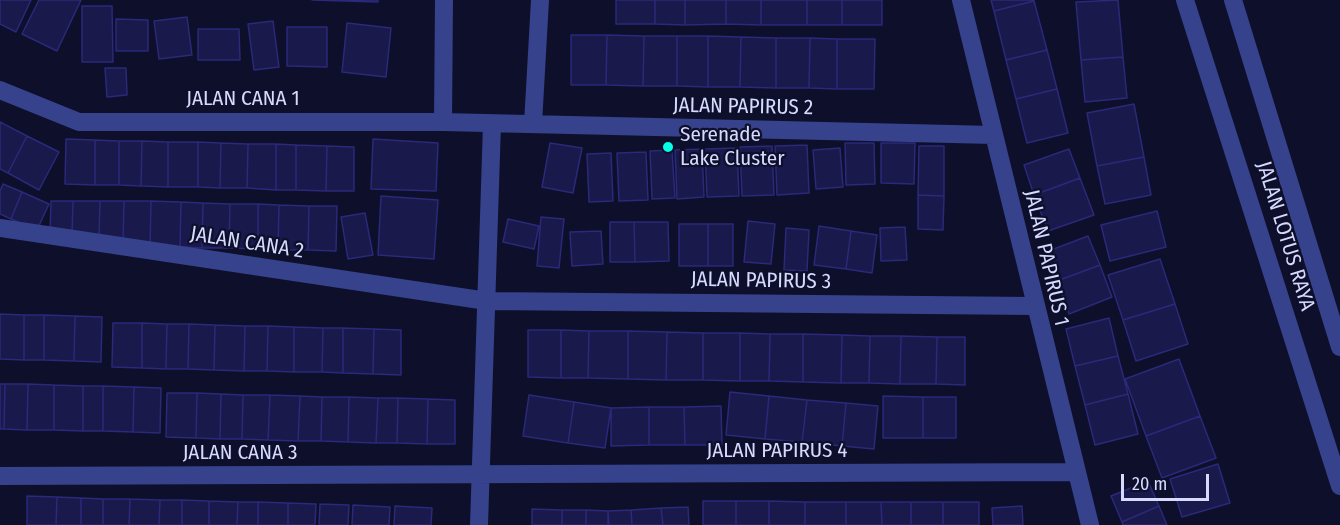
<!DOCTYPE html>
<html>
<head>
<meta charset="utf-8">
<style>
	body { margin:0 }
	#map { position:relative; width:1340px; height:525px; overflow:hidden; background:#0e0f2a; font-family:"Fira Sans Condensed",sans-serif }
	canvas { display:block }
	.scale { position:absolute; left:1121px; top:474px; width:88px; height:27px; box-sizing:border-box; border:3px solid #d7daff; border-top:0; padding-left:8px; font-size:18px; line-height:21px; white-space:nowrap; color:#d7daff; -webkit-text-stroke:4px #0e0f2a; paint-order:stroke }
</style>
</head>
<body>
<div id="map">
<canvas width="1340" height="525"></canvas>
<div class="scale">20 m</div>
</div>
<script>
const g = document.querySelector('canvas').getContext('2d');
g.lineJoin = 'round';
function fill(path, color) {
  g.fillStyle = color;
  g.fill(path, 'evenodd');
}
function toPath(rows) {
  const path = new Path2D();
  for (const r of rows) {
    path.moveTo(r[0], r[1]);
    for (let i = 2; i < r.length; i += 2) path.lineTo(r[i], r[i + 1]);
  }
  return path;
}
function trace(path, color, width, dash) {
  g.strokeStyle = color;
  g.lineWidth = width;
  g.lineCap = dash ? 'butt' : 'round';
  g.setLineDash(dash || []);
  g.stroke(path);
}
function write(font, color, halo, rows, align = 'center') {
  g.font = font + ' "Fira Sans Condensed",sans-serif';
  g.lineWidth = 4.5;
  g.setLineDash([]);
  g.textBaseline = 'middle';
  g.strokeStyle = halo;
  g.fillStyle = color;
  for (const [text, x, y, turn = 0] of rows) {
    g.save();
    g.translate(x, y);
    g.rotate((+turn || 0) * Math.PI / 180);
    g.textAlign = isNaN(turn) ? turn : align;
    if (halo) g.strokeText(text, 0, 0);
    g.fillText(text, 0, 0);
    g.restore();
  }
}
const building = toPath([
	[0,0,31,0,16,32,0,24,0,0],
	[39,0,81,0,57,51,22,34,39,0],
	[312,0,378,0,378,2,312,0],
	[616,0,655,0,655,24,616,24,616,0],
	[655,0,685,0,685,25,655,24,655,0],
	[685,0,726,0,726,24,685,25,685,0],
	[726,0,761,0,761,25,726,24,726,0],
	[761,0,807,0,807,25,761,25,761,0],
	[807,0,842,0,842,25,807,25,807,0],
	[842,0,882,0,882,25,842,25,842,0],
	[991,0,1034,0,1034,1,994,11,991,0],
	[1118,0,1123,57,1081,60,1076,2,1118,0],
	[1034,1,1047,50,1006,60,994,11,1034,1],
	[82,6,112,6,113,62,82,62,82,6],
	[187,17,192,55,159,59,154,21,187,17],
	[116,19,148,20,148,51,116,51,116,19],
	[273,21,279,67,254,70,248,24,273,21],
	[347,23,391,28,386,77,342,72,347,23],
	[287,27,327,27,327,67,287,66,287,27],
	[198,29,239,29,240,60,198,60,198,29],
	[571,35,607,35,606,85,571,85,571,35],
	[607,35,644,36,643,86,606,85,607,35],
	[644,36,677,36,677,86,643,86,644,36],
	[677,36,708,36,708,87,677,86,677,36],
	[708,36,741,37,740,87,708,87,708,36],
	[741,37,776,38,776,88,740,87,741,37],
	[776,38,810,38,809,88,776,88,776,38],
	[810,38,837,39,837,89,809,88,810,38],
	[837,39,875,39,874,89,837,89,837,39],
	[1047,50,1057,89,1016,99,1006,60,1047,50],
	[1123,57,1127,98,1085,102,1081,60,1123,57],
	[105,68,126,68,127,95,107,97,105,68],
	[1057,89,1068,133,1027,143,1016,99,1057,89],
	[1134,104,1144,157,1097,166,1087,113,1134,104],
	[0,122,27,136,8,173,0,169,0,122],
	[27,136,59,152,39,190,8,173,27,136],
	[66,139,95,140,95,185,65,184,66,139],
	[373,139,438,143,436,191,371,189,373,139],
	[95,140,119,141,119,185,95,185,95,140],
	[119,141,142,141,141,186,119,185,119,141],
	[142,141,168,142,168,187,141,186,142,141],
	[168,142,198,142,198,187,168,187,168,142],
	[198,142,221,143,220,188,198,187,198,142],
	[221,143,248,144,247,188,220,188,221,143],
	[550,143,582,148,573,193,542,187,550,143],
	[845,143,874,143,875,184,846,185,845,143],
	[881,143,915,143,914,184,881,183,881,143],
	[248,144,276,144,276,190,247,188,248,144],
	[276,144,296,145,296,190,276,190,276,144],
	[296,145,327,146,326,191,296,190,296,145],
	[807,145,809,193,777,195,775,146,807,145],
	[327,146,354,147,354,191,326,191,327,146],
	[772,146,774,195,742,196,740,147,772,146],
	[919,146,944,146,944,196,918,195,919,146],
	[737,148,739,196,707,197,705,149,737,148],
	[840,148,843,187,816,189,813,150,840,148],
	[702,149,704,197,677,199,675,150,702,149],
	[1069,149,1080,178,1034,195,1024,165,1069,149],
	[672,150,675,198,652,199,650,151,672,150],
	[646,152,648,200,619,201,617,153,646,152],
	[611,153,613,201,589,202,587,154,611,153],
	[1144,157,1151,195,1105,204,1097,166,1144,157],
	[1080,178,1094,215,1048,231,1034,195,1080,178],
	[3,184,22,192,11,219,0,214,0,191,3,184],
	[22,192,49,204,37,230,11,219,22,192],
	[918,195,944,196,943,230,918,229,918,195],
	[381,196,438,200,434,259,378,255,381,196],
	[51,201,73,201,72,235,50,232,51,201],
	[73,201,100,201,99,236,72,235,73,201],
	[100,201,124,201,123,243,99,236,100,201],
	[124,201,151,201,150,247,123,243,124,201],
	[151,201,181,202,180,247,150,247,151,201],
	[181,202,203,203,202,248,180,247,181,202],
	[203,203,230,204,229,248,202,248,203,203],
	[230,204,258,204,258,249,229,248,230,204],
	[258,204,279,205,278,250,258,249,258,204],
	[279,205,309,206,308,250,278,250,279,205],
	[309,206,337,206,336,251,308,250,309,206],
	[1157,211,1166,247,1110,261,1101,225,1157,211],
	[365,213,373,255,348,259,341,217,365,213],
	[541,217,564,219,559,268,537,266,541,217],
	[508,219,539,226,534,249,503,242,508,219],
	[748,221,775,224,771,264,744,262,748,221],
	[610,222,634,222,635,262,610,262,610,222],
	[634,222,668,222,669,261,635,262,634,222],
	[679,224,708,224,708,266,679,266,679,224],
	[708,224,733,224,733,266,708,266,708,224],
	[819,226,851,231,846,269,814,265,819,226],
	[905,227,907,260,881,261,880,228,905,227],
	[786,228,809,230,807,271,784,270,786,228],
	[601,231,603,264,572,266,570,232,601,231],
	[851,231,877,235,872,273,846,269,851,231],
	[1088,236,1100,265,1057,281,1046,252,1088,236],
	[1160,259,1175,304,1123,320,1108,275,1160,259],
	[1100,265,1112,297,1069,314,1057,281,1100,265],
	[1175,304,1188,344,1136,361,1123,320,1175,304],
	[0,314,24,315,24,360,0,359,0,314],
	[24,315,44,315,44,360,24,360,24,315],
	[44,315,75,316,74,361,44,360,44,315],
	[75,316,102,317,101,362,74,361,75,316],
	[1109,318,1118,356,1075,366,1066,329,1109,318],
	[113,323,142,323,142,368,112,367,113,323],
	[142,323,167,324,166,369,142,368,142,323],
	[167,324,189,324,188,369,166,369,167,324],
	[189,324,215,325,214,370,188,369,189,324],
	[215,325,245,326,244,371,214,370,215,325],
	[245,326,268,326,267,371,244,371,245,326],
	[268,326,294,327,294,372,267,371,268,326],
	[294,327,323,328,322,372,294,372,294,327],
	[323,328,343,328,343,373,322,372,323,328],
	[343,328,374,329,373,374,343,373,343,328],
	[374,329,401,330,401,375,373,374,374,329],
	[528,330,561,330,561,378,528,377,528,330],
	[561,330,589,331,588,378,561,378,561,330],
	[589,331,628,331,628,379,588,378,589,331],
	[628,331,667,332,666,380,628,379,628,331],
	[667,332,703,333,703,380,666,380,667,332],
	[703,333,740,333,740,381,703,380,703,333],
	[740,333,770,334,769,381,740,381,740,333],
	[770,334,803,334,803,382,769,381,770,334],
	[803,334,842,335,841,383,803,382,803,334],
	[842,335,870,336,869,383,841,383,842,335],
	[870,336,901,336,900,384,869,383,870,336],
	[901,336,937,337,936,384,900,384,901,336],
	[937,337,965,337,965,385,936,384,937,337],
	[1118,356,1128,394,1085,405,1075,366,1118,356],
	[1179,359,1200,416,1146,436,1125,379,1179,359],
	[0,384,5,384,4,429,0,429,0,384],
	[5,384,28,384,27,430,4,429,5,384],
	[28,384,54,385,54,430,27,430,28,384],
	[54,385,83,386,83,431,54,430,54,385],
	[83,386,103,386,103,431,83,431,83,386],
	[103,386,134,387,133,432,103,431,103,386],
	[134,387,161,388,160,433,133,432,134,387],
	[730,392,769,396,765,439,726,435,730,392],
	[167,393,197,393,196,438,166,437,167,393],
	[197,393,221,394,220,439,196,438,197,393],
	[221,394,243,395,242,439,220,439,221,394],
	[1128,394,1138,434,1095,445,1085,405,1128,394],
	[243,395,270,395,268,440,242,439,243,395],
	[270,395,300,396,298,441,268,440,270,395],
	[529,395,574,402,568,443,523,436,529,395],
	[300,396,322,397,321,441,298,441,300,396],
	[769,396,807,400,802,442,765,439,769,396],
	[883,396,923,397,923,438,883,438,883,396],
	[322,397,349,397,348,442,321,441,322,397],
	[349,397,378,398,376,443,348,442,349,397],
	[923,397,956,397,956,438,923,438,923,397],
	[378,398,398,398,397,443,376,443,378,398],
	[398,398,428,399,427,444,397,443,398,398],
	[428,399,455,400,455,444,427,444,428,399],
	[807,400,846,403,842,446,802,442,807,400],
	[574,402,611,408,605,448,568,443,574,402],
	[846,403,878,406,874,449,842,446,846,403],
	[721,406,722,445,685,445,684,407,721,406],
	[649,407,684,407,685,445,649,445,649,407],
	[649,407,649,445,611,446,611,408,649,407],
	[1200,416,1216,458,1162,478,1146,436,1200,416],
	[1218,464,1230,503,1182,517,1170,479,1218,464],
	[1148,481,1159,506,1122,522,1111,496,1148,481],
	[27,496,57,497,56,525,27,525,27,496],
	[57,497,81,498,81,525,56,525,57,497],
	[81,498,103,499,103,525,81,525,81,498],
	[103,499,130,499,129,525,103,525,103,499],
	[130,499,160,500,159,525,129,525,130,499],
	[160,500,182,500,182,525,159,525,160,500],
	[182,500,209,501,209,525,182,525,182,500],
	[209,501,238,502,237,525,209,525,209,501],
	[703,501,736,501,736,525,703,525,703,501],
	[736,501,769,501,769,525,736,525,736,501],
	[769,501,805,502,805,525,769,525,769,501],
	[238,502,258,502,258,525,237,525,238,502],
	[258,502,288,503,288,525,258,525,258,502],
	[805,502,846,502,846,525,805,525,805,502],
	[846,502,881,502,882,525,846,525,846,502],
	[881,502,911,502,911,525,882,525,881,502],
	[911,502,943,502,943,525,911,525,911,502],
	[943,502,979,502,979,525,943,525,943,502],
	[288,503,316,504,315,525,288,525,288,503],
	[320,504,349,505,348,525,319,525,320,504],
	[353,505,390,507,389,525,352,525,353,505],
	[395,506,432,508,431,525,394,525,395,506],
	[1022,506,1023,525,993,525,992,508,1022,506],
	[1159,506,1167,525,1123,525,1122,522,1159,506],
	[688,507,689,525,663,525,661,508,688,507],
	[661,508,663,525,632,525,631,510,661,508],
	[532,509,562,510,562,525,532,525,532,509],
	[562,510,586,510,586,525,562,525,562,510],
	[586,510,608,511,608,525,586,525,586,510],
	[631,510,632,525,609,525,608,511,631,510]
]);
fill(building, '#1a194c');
trace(building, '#2a297a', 1.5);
trace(toPath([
	[961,0,1090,525],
	[1185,0,1340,486],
	[1233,0,1340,347],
	[0,90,79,122,443,122,994,135],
	[443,122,444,0],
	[533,124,540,0],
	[0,228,487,301,1034,306],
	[0,476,1075,472],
	[479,525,492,124]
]), '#36428c', 18);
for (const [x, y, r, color] of [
	[668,147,6,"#03ffea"]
]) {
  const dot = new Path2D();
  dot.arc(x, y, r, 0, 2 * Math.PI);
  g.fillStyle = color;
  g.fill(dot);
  trace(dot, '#0e0f2a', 2);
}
write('21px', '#d7daff', '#0e0f2a', [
	["JALAN CANA 1",243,99],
	["JALAN PAPIRUS 2",743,107,1],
	["JALAN LOTUS RAYA",1285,236,73],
	["JALAN CANA 2",247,243,9],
	["JALAN PAPIRUS 1",1046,258,77],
	["JALAN PAPIRUS 3",761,281,1],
	["JALAN PAPIRUS 4",777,451],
	["JALAN CANA 3",240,453]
]);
write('21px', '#d7daff', '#0e0f2a', [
	["Serenade",680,135],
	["Lake Cluster",680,159]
], 'left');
</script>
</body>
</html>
